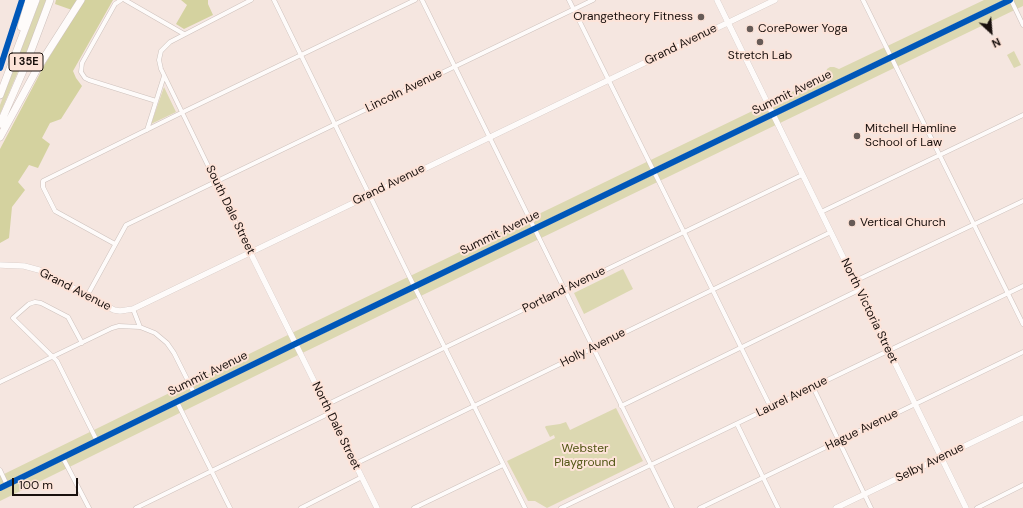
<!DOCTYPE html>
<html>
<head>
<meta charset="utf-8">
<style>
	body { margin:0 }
	#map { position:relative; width:1023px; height:508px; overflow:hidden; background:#f5e6e0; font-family:"DM Sans",sans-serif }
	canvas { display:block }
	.north { position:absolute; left:971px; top:12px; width:40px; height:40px; -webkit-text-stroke:3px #fde3d8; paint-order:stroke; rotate:154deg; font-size:11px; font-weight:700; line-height:16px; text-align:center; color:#19100d }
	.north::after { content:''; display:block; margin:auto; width:14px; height:18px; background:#19100d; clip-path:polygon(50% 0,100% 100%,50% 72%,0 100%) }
	.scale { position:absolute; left:12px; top:478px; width:66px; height:18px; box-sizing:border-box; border:2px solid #19100d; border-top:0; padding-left:5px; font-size:12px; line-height:14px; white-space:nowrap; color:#19100d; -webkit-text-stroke:3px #fde3d8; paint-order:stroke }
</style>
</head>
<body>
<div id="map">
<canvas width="1023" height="508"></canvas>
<div class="north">N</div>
<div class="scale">100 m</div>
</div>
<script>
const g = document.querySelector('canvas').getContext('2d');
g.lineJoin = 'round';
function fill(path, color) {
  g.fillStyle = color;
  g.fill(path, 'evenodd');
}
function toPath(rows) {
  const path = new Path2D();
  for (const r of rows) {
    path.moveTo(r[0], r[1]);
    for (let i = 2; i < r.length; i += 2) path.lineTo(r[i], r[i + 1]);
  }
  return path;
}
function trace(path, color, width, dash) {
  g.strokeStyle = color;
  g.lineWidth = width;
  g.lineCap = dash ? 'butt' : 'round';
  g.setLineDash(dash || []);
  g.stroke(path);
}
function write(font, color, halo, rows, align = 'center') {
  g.font = font + ' "DM Sans",sans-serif';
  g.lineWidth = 4;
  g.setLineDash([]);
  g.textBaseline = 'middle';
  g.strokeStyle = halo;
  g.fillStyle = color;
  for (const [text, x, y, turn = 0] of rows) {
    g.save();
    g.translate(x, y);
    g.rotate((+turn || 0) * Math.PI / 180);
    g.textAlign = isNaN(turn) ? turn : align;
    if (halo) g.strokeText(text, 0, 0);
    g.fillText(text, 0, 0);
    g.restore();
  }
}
fill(toPath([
	[40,0,46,0,31,41,0,114,0,105],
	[984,0,1023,0,1023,6,294,357,0,501,0,476,298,330,825,76,827,69,830,67,834,67,839,69],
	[1014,51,1021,65,1014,68,1007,55],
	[164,87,176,112,151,124],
	[623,269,633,289,584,314,574,293],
	[616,408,643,461,547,508,535,501,528,501,507,461,555,438,554,435,550,437,545,427,546,426,560,424,566,422,570,430]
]), '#dcd8b1');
fill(toPath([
	[56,0,78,0,72,10,55,4],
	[84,0,113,0,73,71,76,78,82,86,61,119,50,123,42,138,50,144,38,168,29,165,18,182,25,190,12,207,9,238,0,243,0,149,45,64],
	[181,0,208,0,208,4,213,15,184,29,176,24,187,5]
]), '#d4d29f');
const street = toPath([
	[121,0,115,4,82,63,81,72,85,78,89,80,156,101],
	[125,0,184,34],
	[274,0,413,284,525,508],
	[422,0,672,508],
	[569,0,771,408],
	[863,0,1023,324],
	[1011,0,1023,25],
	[147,130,164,76],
	[821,212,1023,115],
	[115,244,55,211,43,187,43,181,187,110,415,0],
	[250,252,161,69,159,60,161,51,170,42,251,0],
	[855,281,1023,201],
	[87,296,126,225,593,0],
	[133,309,140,327],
	[82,343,68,317,41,303,35,302,29,304,13,318,57,361,97,441],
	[0,382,112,328,119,326,140,327,155,333,167,343,174,353,194,393],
	[813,387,871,508],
	[177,402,230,508],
	[326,405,802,175],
	[621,406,859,290],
	[737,424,778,508],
	[63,458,89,508],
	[355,464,831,232],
	[0,470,7,485],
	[136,508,330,413],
	[301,508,362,477],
	[414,508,503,465],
	[561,508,1023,286],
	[700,508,1023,352],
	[977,508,1023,485]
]);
const secondary = toPath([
	[717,0,966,508],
	[250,252,377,508],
	[0,265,24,266,39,270,114,310,120,311,133,309,775,0],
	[0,488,295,344,1010,0],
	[836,508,1023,418]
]);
const highway = toPath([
	[21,27,29,0],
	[0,95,36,0],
	[0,124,26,64,50,0],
	[0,137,37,69,81,0]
]);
trace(street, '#cdc1bc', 5);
trace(secondary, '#cdc1bc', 6);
trace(highway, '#cdc1bc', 8);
trace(street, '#fefbfa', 4);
trace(secondary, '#fefbfa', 5.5);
trace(highway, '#fefbfa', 7);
trace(toPath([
	[0,68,22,0],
	[0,488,295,344,1010,0]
]), '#0057b8', 6);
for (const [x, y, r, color] of [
	[701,17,4,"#665b57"],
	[750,29,4,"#665b57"],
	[760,42,4,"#665b57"],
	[857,136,4,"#665b57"],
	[852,223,4,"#665b57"]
]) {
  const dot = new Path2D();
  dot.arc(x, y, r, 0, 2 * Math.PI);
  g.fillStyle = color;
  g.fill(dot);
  trace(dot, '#fde3d8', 1.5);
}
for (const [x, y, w] of [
	[26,62,34]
]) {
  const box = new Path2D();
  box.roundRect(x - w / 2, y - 9, w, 18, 3);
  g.fillStyle = '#fde3d8';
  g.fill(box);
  trace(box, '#19100d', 1);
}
write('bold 11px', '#19100d', null, [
	["I 35E",26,62]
]);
write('12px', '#19100d', '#fde3d8', [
	["Orangetheory Fitness",693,17,"right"],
	["CorePower Yoga",758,29],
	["Stretch Lab",760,56,"center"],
	["Mitchell Hamline",865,129],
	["School of Law",865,143],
	["Vertical Church",860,223]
], 'left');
write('12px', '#19100d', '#fde3d8', [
	["Grand Avenue",681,45,-26],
	["Lincoln Avenue",404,91,-26],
	["Summit Avenue",792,93,-26],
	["Grand Avenue",389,185,-26],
	["South Dale Street",230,210,64],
	["Summit Avenue",500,233,-26],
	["Grand Avenue",75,290,27],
	["Portland Avenue",564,290,-26],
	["North Victoria Street",869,311,64],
	["Holly Avenue",593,348,-27],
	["Summit Avenue",208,374,-26],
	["Laurel Avenue",792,397,-26],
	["North Dale Street",336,426,64],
	["Hague Avenue",862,430,-26],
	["Selby Avenue",930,463,-26]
]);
write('12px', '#505413', '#fde3d8', [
	["Webster",585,449],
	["Playground",585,463]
]);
</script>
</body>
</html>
